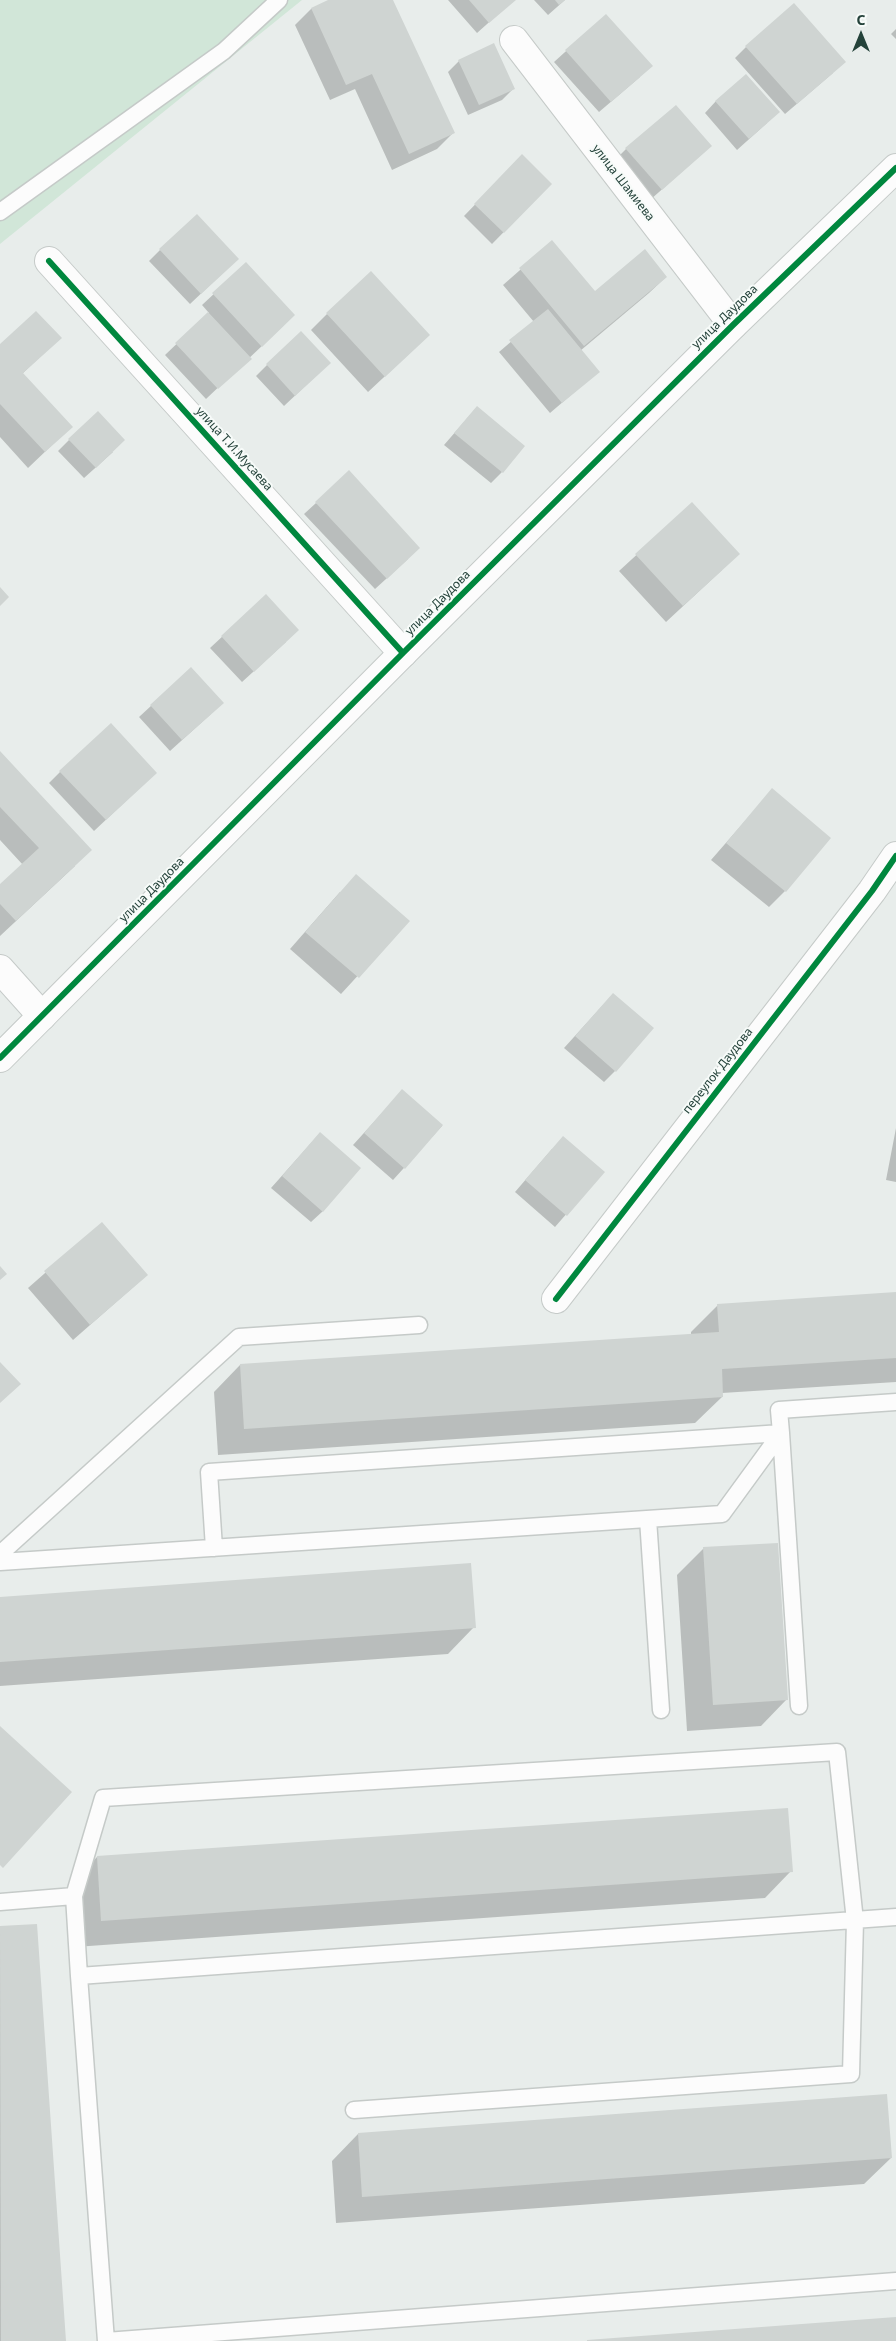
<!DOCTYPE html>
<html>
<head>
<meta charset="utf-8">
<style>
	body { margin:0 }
	#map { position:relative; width:896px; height:2341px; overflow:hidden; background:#e8edeb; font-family:"Noto Sans",sans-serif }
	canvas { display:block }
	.north { position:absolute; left:836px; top:10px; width:50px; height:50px; -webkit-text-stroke:4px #f7fbf9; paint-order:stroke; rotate:0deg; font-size:14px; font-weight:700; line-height:20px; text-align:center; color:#24423a }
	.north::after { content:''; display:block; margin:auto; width:18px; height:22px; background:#24423a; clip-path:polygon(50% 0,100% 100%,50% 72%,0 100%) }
</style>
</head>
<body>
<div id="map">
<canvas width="896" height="2341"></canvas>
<div class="north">С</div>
</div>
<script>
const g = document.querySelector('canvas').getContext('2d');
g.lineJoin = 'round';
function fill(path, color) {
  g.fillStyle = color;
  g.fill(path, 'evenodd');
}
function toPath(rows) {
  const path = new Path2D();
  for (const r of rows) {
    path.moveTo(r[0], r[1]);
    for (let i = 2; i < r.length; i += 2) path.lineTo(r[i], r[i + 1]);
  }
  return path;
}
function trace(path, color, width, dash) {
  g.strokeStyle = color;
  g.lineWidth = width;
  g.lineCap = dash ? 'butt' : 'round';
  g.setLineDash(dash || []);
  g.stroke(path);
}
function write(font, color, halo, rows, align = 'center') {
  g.font = font + ' "Noto Sans",sans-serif';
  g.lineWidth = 4;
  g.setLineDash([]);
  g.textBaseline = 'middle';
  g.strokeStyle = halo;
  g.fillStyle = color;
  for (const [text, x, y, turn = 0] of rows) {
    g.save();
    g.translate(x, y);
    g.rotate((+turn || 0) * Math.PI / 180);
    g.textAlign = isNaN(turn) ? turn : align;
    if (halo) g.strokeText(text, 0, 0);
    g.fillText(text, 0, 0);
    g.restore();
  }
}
fill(toPath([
	[0,0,302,0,0,244]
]), '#d1e6d8');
fill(toPath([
	[331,0,392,0,453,133,437,149,392,170,355,89,330,100,295,25,311,9],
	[448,0,514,0,477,33],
	[534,0,565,0,548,15],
	[606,15,640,77,599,112,554,62],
	[896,29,896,39,891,34],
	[746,47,833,73,785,114,735,58],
	[459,61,513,89,502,100,468,115,448,72],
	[716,101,767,123,737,150,705,113],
	[711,146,650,200,615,160,626,149],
	[522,156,551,184,492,244,464,216],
	[552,242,594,293,666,277,649,293,580,351,598,372,550,413,499,352,534,322,503,285],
	[160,250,226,270,190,304,149,261],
	[246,264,283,326,206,399,165,355,209,313,202,305],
	[327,314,412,351,368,392,311,330],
	[60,338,22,374,71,427,28,468,0,437,0,346],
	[267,365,318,374,284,406,256,376],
	[477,407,502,472,491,483,444,445],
	[69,440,113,452,84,478,58,451],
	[316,503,408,559,375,589,304,514],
	[692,504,722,570,666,622,619,571],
	[266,596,286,642,242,682,210,648],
	[191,669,211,714,170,751,139,717],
	[0,753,75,866,0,936,0,886,23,865,0,840],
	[60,772,144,784,94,831,49,783],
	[772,790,785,891,769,907,711,860],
	[340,892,408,921,341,994,290,949],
	[613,994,615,1071,604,1082,564,1048],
	[402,1091,442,1126,393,1180,353,1145],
	[896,1128,896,1182,886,1180],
	[320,1133,323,1211,311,1222,271,1188],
	[552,1149,603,1172,555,1227,515,1192],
	[102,1223,147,1275,73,1340,28,1288],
	[896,1293,896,1382,722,1393,722,1397,695,1423,218,1455,214,1392,240,1365,691,1335,691,1332,718,1305],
	[704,1548,787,1699,761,1726,687,1731,677,1575],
	[0,1598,474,1627,448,1654,0,1686],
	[97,1857,791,1871,765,1898,75,1947,71,1884],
	[36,1925,65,2341,0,2341,0,1928],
	[358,2134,891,2158,864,2184,336,2223,332,2161]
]), '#0003');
fill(toPath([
	[328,0,393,0,455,133,409,154,372,74,346,85,311,8],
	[469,0,516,0,489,23],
	[555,0,565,0,559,5],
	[794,3,846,62,797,104,745,46],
	[606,14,653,66,611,102,565,50],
	[494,43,515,89,479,105,458,60],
	[746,74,780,112,749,139,715,101],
	[676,105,712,146,662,190,625,148],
	[522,154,552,184,504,233,474,204],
	[197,214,239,259,201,294,159,249],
	[552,240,595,291,645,249,667,277,584,346,519,268],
	[246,262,295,315,262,347,212,293],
	[371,271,430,335,385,377,326,313],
	[548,309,600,372,562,403,509,340],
	[36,311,62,338,23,373,73,427,45,452,0,404,0,344],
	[208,312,252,359,218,389,175,343],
	[301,331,331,363,295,396,266,364],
	[477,406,525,446,503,473,454,433],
	[98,411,125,440,96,468,68,439],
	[349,470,420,548,387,579,315,502],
	[692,502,740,554,683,606,635,554],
	[0,587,9,597,0,606],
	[266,594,299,630,254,672,221,636],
	[191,667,224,703,182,740,150,705],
	[111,723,157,773,106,820,59,771],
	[0,751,92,850,16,921,0,904,0,884,39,848,0,807],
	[772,788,831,838,786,892,726,843],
	[356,874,410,921,359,978,305,932],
	[613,993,654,1028,616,1072,575,1036],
	[402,1089,443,1125,405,1169,364,1133],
	[320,1132,361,1168,323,1212,282,1176],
	[563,1136,605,1172,567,1216,525,1180],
	[102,1222,148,1275,90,1325,44,1271],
	[0,1266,7,1274,0,1280],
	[896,1292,896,1358,722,1369,723,1397,244,1429,240,1364,719,1332,717,1304],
	[0,1362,21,1384,0,1403],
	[778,1543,788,1700,713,1705,703,1547],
	[471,1563,476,1628,0,1662,0,1597],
	[0,1726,72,1792,3,1868,0,1865],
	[788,1808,793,1872,101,1921,97,1856],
	[37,1924,66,2341,1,2341,0,1926],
	[887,2094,892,2158,362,2197,358,2133],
	[896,2317,896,2341,587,2341,587,2340]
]), '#cfd4d2');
const service = toPath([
	[0,212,224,51,279,0],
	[648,1519,661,1710],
	[214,1548,209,1472,781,1433,799,1706],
	[0,1554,239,1337,419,1325],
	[0,1562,722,1514,781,1433,779,1410,896,1402],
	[74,1896,103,1798,837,1752,855,1921,851,2074,354,2110],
	[0,1902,74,1896,79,1976,896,1917],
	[79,1976,106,2341],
	[106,2341,896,2281]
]);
const minor = toPath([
	[514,40,733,325],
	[49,261,403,653],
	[0,969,42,1016],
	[556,1299,872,891,896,856]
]);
const tertiary = toPath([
	[0,1058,403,653,733,325,896,168]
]);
trace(service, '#c5cac8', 19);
trace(minor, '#c5cac8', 30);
trace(tertiary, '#c5cac8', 30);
trace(service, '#fcfcfc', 16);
trace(minor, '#fcfcfc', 28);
trace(tertiary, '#fcfcfc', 28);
trace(toPath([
	[49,261,403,653],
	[0,1058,403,653,733,325,896,168],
	[556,1299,872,891,896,856]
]), '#00873e', 6);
write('12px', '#24423a', '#f7fbf9', [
	["улица Шамиева",623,183,52],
	["улица Даудова",725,317,-44],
	["улица Т.И.Мусаева",234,449,48],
	["улица Даудова",438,603,-45],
	["улица Даудова",152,890,-45],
	["переулок Даудова",718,1071,-52]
]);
</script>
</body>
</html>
